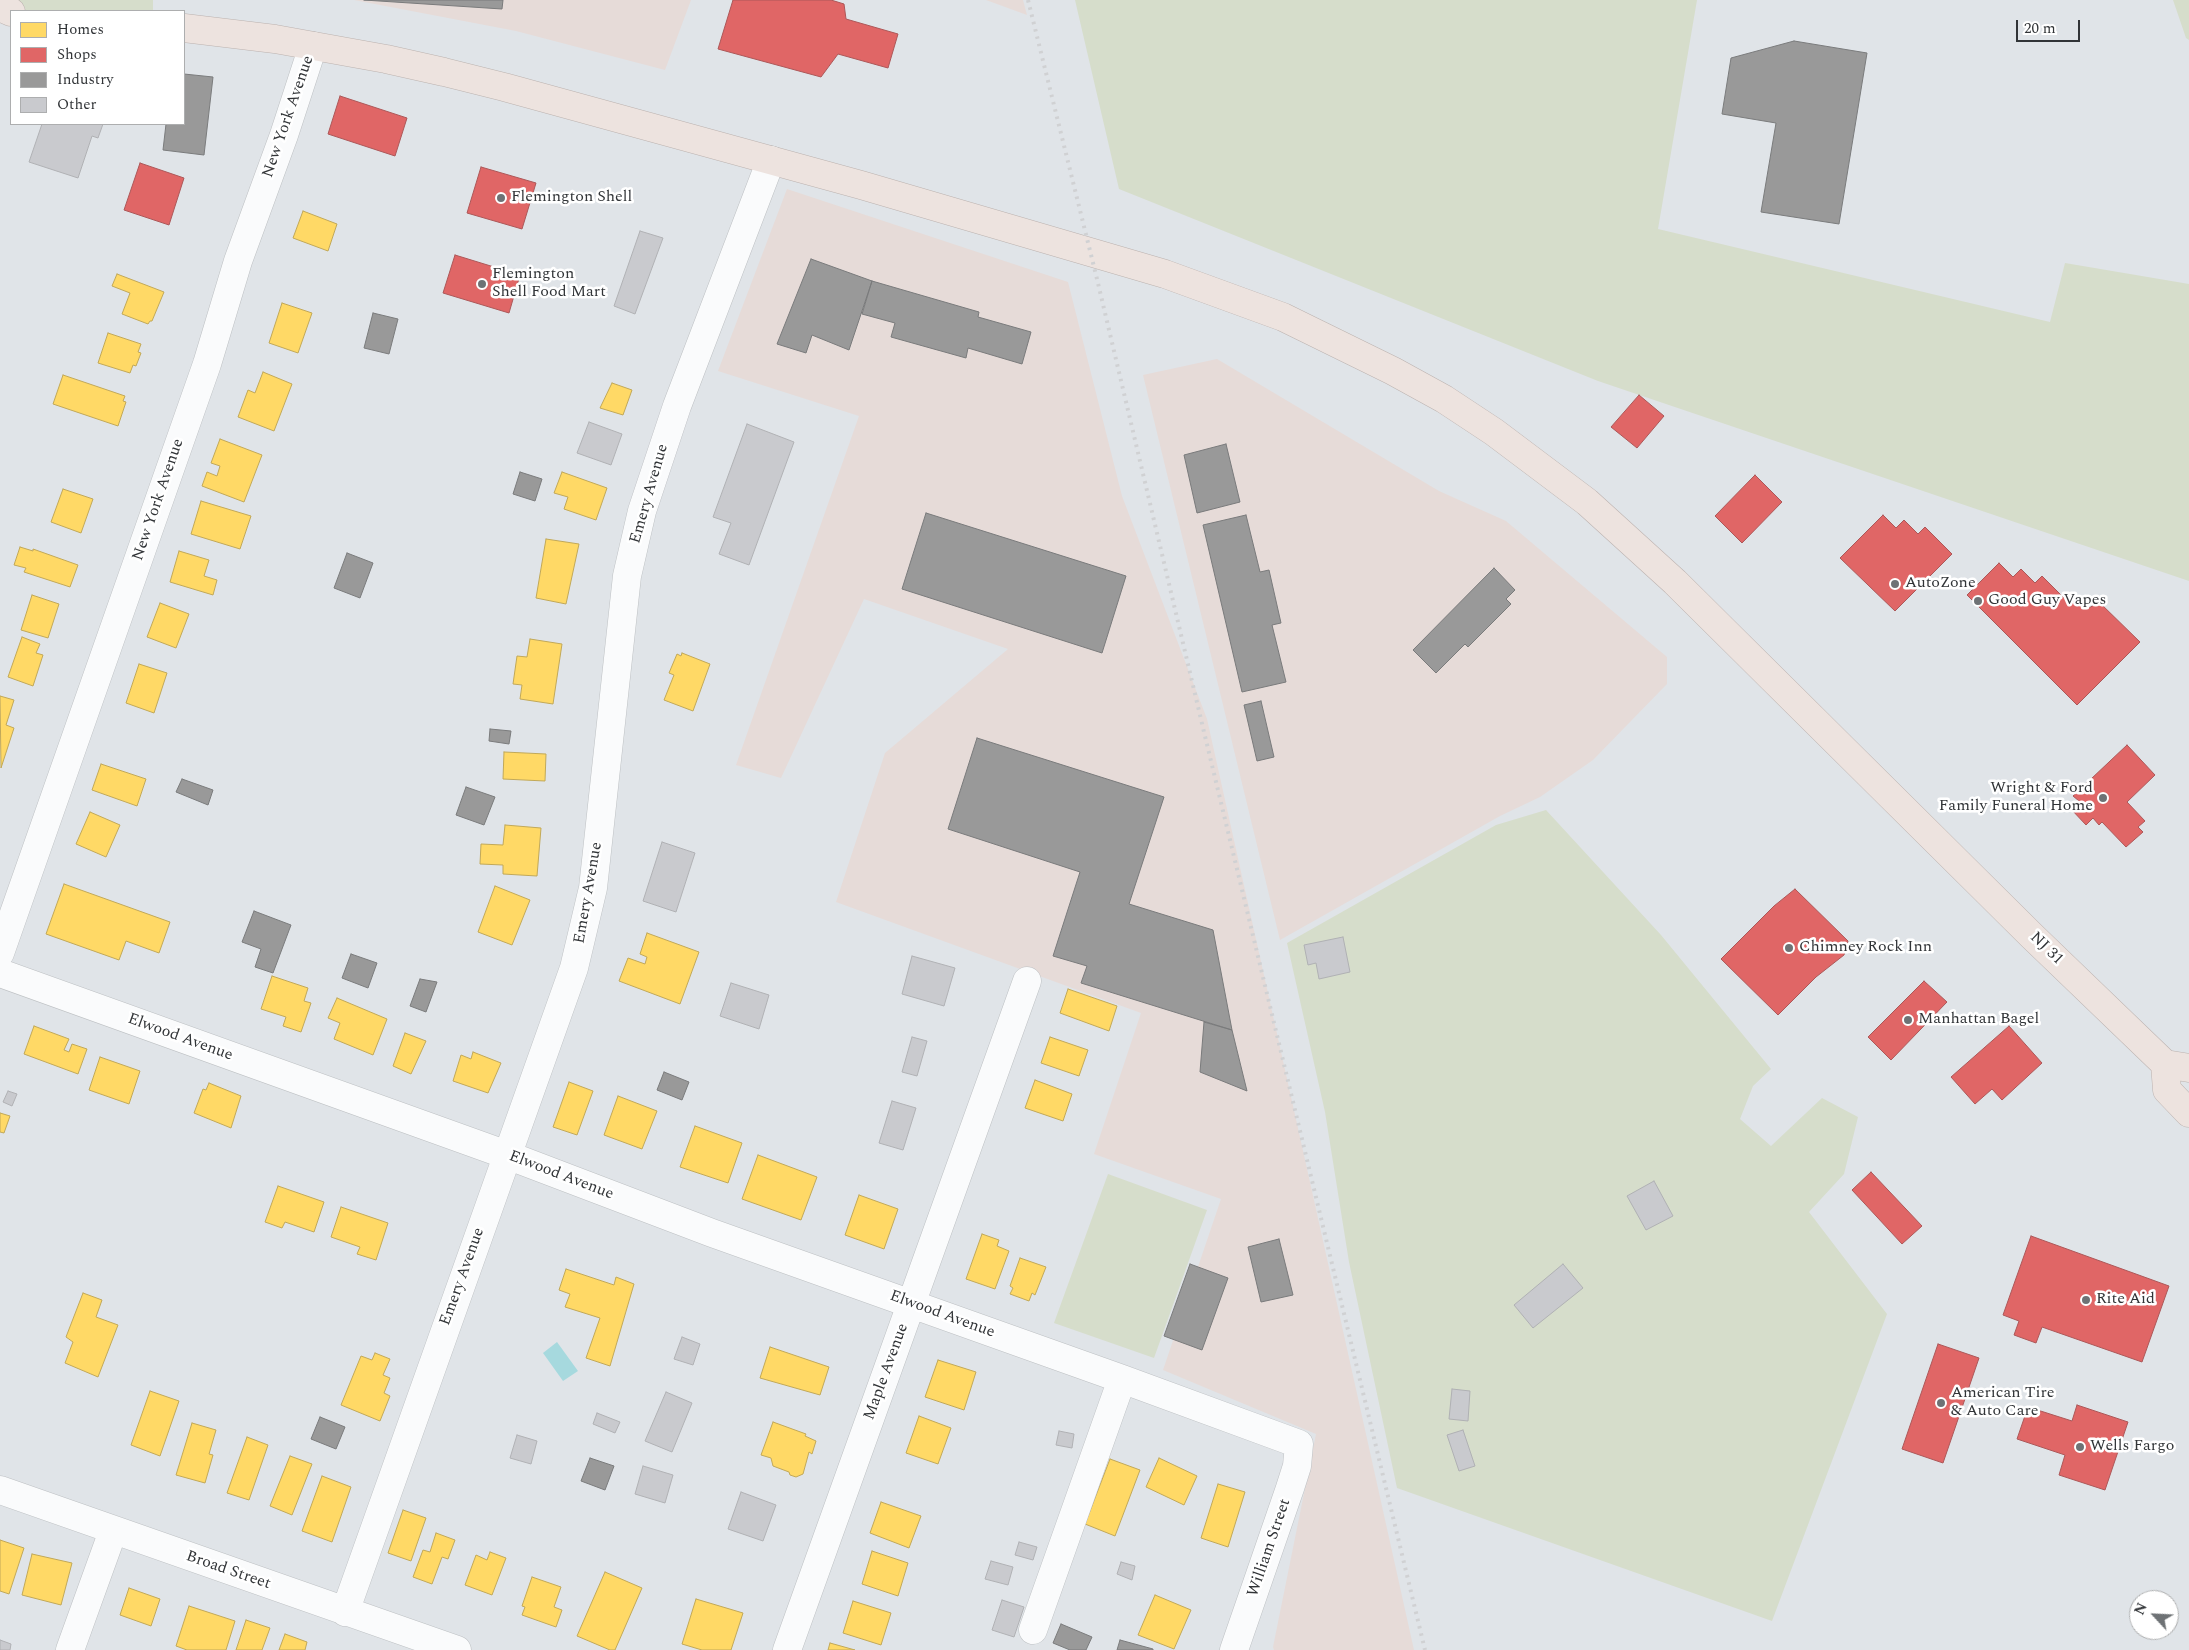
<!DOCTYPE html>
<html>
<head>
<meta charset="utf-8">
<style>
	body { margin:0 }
	#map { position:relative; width:2189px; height:1650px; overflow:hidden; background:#e0e4e8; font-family:Spectral,serif }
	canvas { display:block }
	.legend { position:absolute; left:10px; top:10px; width:175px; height:115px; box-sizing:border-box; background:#fff; border:1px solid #adaeaf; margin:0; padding:6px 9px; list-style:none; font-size:15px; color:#313437 }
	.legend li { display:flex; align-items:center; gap:10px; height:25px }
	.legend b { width:25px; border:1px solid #adaeaf }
	.north { position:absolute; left:2129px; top:1590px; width:50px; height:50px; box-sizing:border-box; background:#fff; border:1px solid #adaeaf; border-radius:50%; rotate:295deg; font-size:14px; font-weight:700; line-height:20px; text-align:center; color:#313437 }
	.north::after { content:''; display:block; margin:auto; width:18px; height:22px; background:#6e7275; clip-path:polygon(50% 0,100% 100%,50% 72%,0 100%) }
	.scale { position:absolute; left:2016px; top:20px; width:64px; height:22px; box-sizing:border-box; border:2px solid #313437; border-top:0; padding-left:6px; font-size:15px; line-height:18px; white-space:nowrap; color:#313437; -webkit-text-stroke:4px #fff; paint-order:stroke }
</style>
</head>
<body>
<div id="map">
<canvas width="2189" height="1650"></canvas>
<ul class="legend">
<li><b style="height:14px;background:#ffd966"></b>Homes</li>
<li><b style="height:14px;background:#e06666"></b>Shops</li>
<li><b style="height:14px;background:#999"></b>Industry</li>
<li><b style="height:14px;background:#c9cace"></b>Other</li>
</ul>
<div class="north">N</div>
<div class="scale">20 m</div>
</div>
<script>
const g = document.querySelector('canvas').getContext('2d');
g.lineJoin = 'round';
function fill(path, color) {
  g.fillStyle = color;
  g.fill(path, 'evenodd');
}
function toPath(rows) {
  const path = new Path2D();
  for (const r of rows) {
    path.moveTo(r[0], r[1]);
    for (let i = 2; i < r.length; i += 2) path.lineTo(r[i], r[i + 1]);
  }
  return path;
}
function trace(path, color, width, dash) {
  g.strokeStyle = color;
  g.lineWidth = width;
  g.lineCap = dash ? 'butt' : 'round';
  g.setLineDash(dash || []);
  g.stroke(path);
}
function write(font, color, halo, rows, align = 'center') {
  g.font = font + ' Spectral,serif';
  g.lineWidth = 5;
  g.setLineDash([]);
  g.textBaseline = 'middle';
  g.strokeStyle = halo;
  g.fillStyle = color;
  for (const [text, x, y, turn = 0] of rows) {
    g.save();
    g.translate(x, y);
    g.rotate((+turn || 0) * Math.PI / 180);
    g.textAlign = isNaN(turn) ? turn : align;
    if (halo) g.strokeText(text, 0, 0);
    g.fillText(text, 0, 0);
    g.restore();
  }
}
fill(toPath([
	[354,0,691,0,665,70,516,31],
	[986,0,1023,0,1027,15],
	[787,189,1068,282,1122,496,1207,719,1414,1650,1274,1650,1273,1647,1316,1434,1163,1370,1221,1199,1094,1154,1141,1013,836,902,885,753,1008,649,864,599,781,778,736,765,859,416,718,371],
	[1217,359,1439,491,1506,521,1667,657,1667,684,1593,760,1540,797,1500,816,1280,940,1143,375]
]), '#e6dbd8');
fill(toPath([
	[0,0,153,0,153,11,11,11],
	[1075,0,1697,0,1658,229,2050,322,2065,263,2189,284,2189,581,1598,381,1119,189],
	[2173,0,2189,0,2189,40,2186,38],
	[1546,810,1661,935,1771,1069,1753,1086,1740,1119,1771,1146,1822,1098,1858,1117,1844,1174,1809,1212,1887,1314,1772,1621,1397,1488,1349,1262,1325,1112,1287,943,1496,825],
	[1108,1174,1207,1210,1154,1358,1054,1323]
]), '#d6ddcb');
fill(toPath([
	[557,1342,578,1371,563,1381,543,1353]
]), '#a6d9de');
const homes = toPath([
	[303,211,337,224,328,251,293,238,303,211],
	[117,274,164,292,152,321,150,321,148,324,122,314,130,293,112,286,117,274],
	[282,303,312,313,298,353,269,343,282,303],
	[108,333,141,344,138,352,141,353,136,366,133,365,130,373,98,363,108,333],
	[263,372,292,384,274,431,238,417,248,390,255,393,263,372],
	[63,375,125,396,123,401,126,402,118,426,53,404,63,375],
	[612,383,632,390,623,415,600,408,612,383],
	[220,439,262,455,244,502,202,486,207,472,217,476,220,466,211,463,220,439],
	[562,472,607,488,596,520,564,509,568,497,554,493,562,472],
	[63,489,93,499,81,533,51,522,63,489],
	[201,501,251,516,240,549,191,534,201,501],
	[546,539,579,544,566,604,536,598,546,539],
	[20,547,33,551,33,549,78,565,70,587,24,572,26,568,14,565,20,547],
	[179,551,209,560,204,576,217,580,213,595,170,582,179,551],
	[32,595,59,604,48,638,21,630,32,595],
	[160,603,189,614,176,648,147,637,160,603],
	[22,637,40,644,36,653,43,655,33,686,8,677,22,637],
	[530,639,562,644,553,704,520,699,522,685,513,684,517,656,527,657,530,639],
	[682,653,710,664,693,711,664,700,674,675,669,673,677,654,681,656,682,653],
	[139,664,167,673,154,713,126,703,139,664],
	[0,696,14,700,6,725,14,728,1,768,0,696],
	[504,752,546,754,545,781,503,779,504,752],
	[101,764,146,779,137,806,92,790,101,764],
	[90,812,120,825,106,857,76,844,90,812],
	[505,825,541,828,537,876,503,874,503,865,480,864,481,844,503,845,505,825],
	[64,884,170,922,159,953,126,941,119,960,46,934,64,884],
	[495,886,530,900,512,945,478,932,495,886],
	[647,933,699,952,680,1004,619,981,628,958,645,964,647,957,640,954,647,933],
	[272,976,308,988,304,1001,311,1003,301,1032,283,1026,286,1017,261,1009,272,976],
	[1068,989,1117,1006,1109,1031,1060,1013,1068,989],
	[337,998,387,1019,373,1055,334,1039,340,1023,328,1018,337,998],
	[34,1026,69,1039,64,1050,69,1052,72,1044,87,1049,78,1074,24,1054,34,1026],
	[405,1033,426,1041,411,1074,393,1066,405,1033],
	[1050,1037,1088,1050,1079,1076,1041,1063,1050,1037],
	[473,1052,501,1063,488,1093,453,1081,461,1055,471,1059,473,1052],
	[100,1057,140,1071,129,1104,89,1090,100,1057],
	[1035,1080,1072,1094,1063,1121,1025,1108,1035,1080],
	[569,1082,593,1091,577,1135,553,1127,569,1082],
	[209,1083,241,1096,231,1128,194,1113,203,1089,206,1090,209,1083],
	[618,1096,657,1111,642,1149,604,1135,618,1096],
	[0,1113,10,1116,4,1133,0,1132,0,1113],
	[695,1126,742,1143,728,1183,680,1167,695,1126],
	[758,1155,817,1177,801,1220,742,1199,758,1155],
	[278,1186,324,1202,314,1232,285,1222,282,1228,265,1222,278,1186],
	[859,1195,898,1209,884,1249,845,1235,859,1195],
	[341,1207,388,1223,376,1260,357,1254,360,1247,331,1237,341,1207],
	[982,1234,999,1240,997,1246,1009,1251,995,1289,966,1279,982,1234],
	[1020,1258,1046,1267,1035,1295,1032,1293,1029,1301,1010,1294,1013,1288,1010,1286,1020,1258],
	[566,1269,614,1285,616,1277,634,1284,610,1366,586,1358,600,1318,565,1307,570,1294,559,1290,566,1269],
	[83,1293,102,1300,96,1317,118,1325,98,1377,65,1363,73,1342,66,1337,83,1293],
	[770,1347,829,1367,820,1395,760,1378,770,1347],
	[375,1353,390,1359,383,1375,390,1378,384,1393,390,1396,380,1421,341,1405,361,1356,372,1360,375,1353],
	[938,1360,976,1372,964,1410,925,1397,938,1360],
	[150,1391,179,1401,160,1456,131,1445,150,1391],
	[919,1416,951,1428,938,1464,906,1453,919,1416],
	[773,1422,806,1434,805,1436,816,1441,812,1454,809,1452,803,1474,796,1477,790,1475,789,1472,773,1466,771,1458,761,1455,773,1422],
	[192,1423,216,1430,209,1454,213,1455,205,1483,176,1475,192,1423],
	[247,1437,268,1445,249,1500,227,1493,247,1437],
	[290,1456,312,1464,292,1515,270,1506,290,1456],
	[1159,1458,1197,1476,1184,1505,1146,1487,1159,1458],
	[1110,1459,1140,1470,1115,1536,1085,1524,1110,1459],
	[322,1476,351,1487,332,1542,302,1531,322,1476],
	[1218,1484,1245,1492,1228,1547,1201,1538,1218,1484],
	[881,1502,921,1516,909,1548,870,1533,881,1502],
	[403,1510,426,1518,411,1561,388,1553,403,1510],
	[436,1533,455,1540,448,1559,442,1557,432,1584,413,1577,423,1550,430,1552,436,1533],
	[0,1540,24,1548,9,1594,0,1591,0,1540],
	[872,1551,908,1563,898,1596,862,1584,872,1551],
	[490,1552,506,1558,492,1595,465,1585,476,1555,487,1560,490,1552],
	[32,1554,72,1563,61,1605,22,1595,32,1554],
	[605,1572,642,1588,615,1650,610,1650,577,1636,605,1572],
	[532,1577,561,1587,554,1607,562,1610,556,1627,522,1615,525,1607,522,1606,532,1577],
	[129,1588,160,1599,151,1626,120,1615,129,1588],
	[1155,1595,1191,1610,1174,1649,1138,1635,1155,1595],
	[696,1599,743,1613,731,1650,702,1650,682,1644,696,1599],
	[853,1601,891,1613,881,1645,843,1633,853,1601],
	[189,1606,235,1621,226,1650,187,1650,176,1646,189,1606],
	[246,1620,270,1628,262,1650,236,1650,246,1620],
	[285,1634,307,1642,305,1650,279,1650,285,1634],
	[830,1643,855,1650,828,1650,830,1643]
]);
fill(homes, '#ffd966');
trace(homes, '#c1a858', 1);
const shops = toPath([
	[733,0,831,0,844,4,846,19,898,34,888,68,838,54,821,77,718,49,733,0],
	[340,96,407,118,395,156,328,134,340,96],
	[140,163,184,178,169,225,124,210,140,163],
	[481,167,536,183,522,229,467,213,481,167],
	[455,255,520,275,509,313,443,293,455,255],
	[1639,395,1664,416,1637,448,1611,427,1639,395],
	[1755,475,1782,502,1742,543,1715,516,1755,475],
	[1883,515,1896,528,1904,520,1918,534,1925,527,1952,554,1895,611,1840,558,1883,515],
	[1999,563,2013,577,2021,569,2035,583,2042,576,2068,602,2076,595,2089,608,2099,602,2140,642,2077,705,1967,595,1999,563],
	[2127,745,2155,775,2127,802,2145,821,2138,827,2143,832,2126,847,2102,822,2099,825,2093,818,2086,825,2071,809,2079,801,2073,796,2127,745],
	[1795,889,1848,941,1844,955,1816,977,1778,1015,1721,959,1774,906,1795,889],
	[1924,981,1947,1002,1891,1060,1868,1037,1924,981],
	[2009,1026,2042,1063,2002,1100,1992,1089,1975,1104,1951,1077,2009,1026],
	[1871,1172,1922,1226,1902,1244,1852,1190,1871,1172],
	[2031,1236,2169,1286,2142,1362,2042,1327,2036,1343,2014,1335,2019,1321,2003,1315,2031,1236],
	[1938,1344,1979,1358,1943,1463,1902,1449,1938,1344],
	[2077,1405,2128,1422,2105,1490,2059,1475,2065,1455,2017,1439,2028,1407,2072,1421,2077,1405]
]);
fill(shops, '#e06666');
trace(shops, '#ac5758', 1);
const industry = toPath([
	[364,0,503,0,502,9,364,0],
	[1794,41,1867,53,1839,224,1761,212,1776,123,1722,114,1731,58,1794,41],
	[184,74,213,77,204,155,163,150,166,124,184,124,184,74],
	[811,259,872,281,849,350,812,335,806,353,777,344,811,259],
	[872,281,979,312,978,317,1031,332,1022,364,968,348,966,358,891,337,895,323,862,314,872,281],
	[373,313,398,319,389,354,364,348,373,313],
	[1226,444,1240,502,1197,513,1184,455,1226,444],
	[520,472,542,479,535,501,513,494,520,472],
	[926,513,1126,576,1102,653,902,589,926,513],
	[1246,515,1260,572,1269,570,1281,623,1272,625,1286,682,1242,692,1203,525,1246,515],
	[347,553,373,563,360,598,334,588,347,553],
	[1494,568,1515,590,1506,599,1511,604,1468,647,1465,644,1436,673,1413,650,1494,568],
	[1261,701,1274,757,1257,761,1244,705,1261,701],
	[490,729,511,731,509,744,489,741,490,729],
	[977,738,1164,797,1129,904,1213,930,1232,1030,1081,983,1087,966,1053,956,1080,872,948,829,977,738],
	[182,779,213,790,208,805,176,792,182,779],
	[466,787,495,797,484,825,456,815,466,787],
	[254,911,291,925,273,973,255,967,261,949,242,942,254,911],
	[351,954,377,963,368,988,342,978,351,954],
	[420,979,437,982,426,1012,410,1006,420,979],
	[1204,1022,1232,1030,1247,1091,1200,1072,1204,1022],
	[664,1072,689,1082,682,1100,657,1090,664,1072],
	[1279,1239,1293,1295,1261,1302,1248,1247,1279,1239],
	[1190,1264,1228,1278,1202,1350,1164,1336,1190,1264],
	[320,1417,345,1427,336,1449,311,1439,320,1417],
	[590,1458,614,1466,605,1490,581,1481,590,1458],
	[1061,1624,1092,1637,1086,1650,1070,1650,1053,1643,1061,1624],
	[1120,1640,1153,1649,1153,1650,1117,1650,1120,1640]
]);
fill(industry, '#999');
trace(industry, '#7a7b7c', 1);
const building = toPath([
	[42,124,103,124,98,138,92,136,78,178,29,162,42,124],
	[640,231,663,238,635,314,614,306,640,231],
	[589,422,622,434,611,465,577,453,589,422],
	[747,424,794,442,749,565,719,554,731,523,713,517,747,424],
	[662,842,695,853,676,912,643,901,662,842],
	[1343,937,1350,972,1319,979,1316,963,1308,965,1304,945,1343,937],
	[912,956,955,968,944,1006,902,994,912,956],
	[731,983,769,995,759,1029,720,1016,731,983],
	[912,1037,927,1041,917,1076,902,1072,912,1037],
	[8,1091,17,1094,12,1106,3,1102,8,1091],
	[892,1101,916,1108,903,1150,879,1143,892,1101],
	[1654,1181,1673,1216,1646,1230,1627,1196,1654,1181],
	[1563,1264,1583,1288,1533,1328,1514,1305,1563,1264],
	[682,1337,700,1344,693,1365,674,1359,682,1337],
	[1452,1389,1470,1391,1468,1421,1449,1419,1452,1389],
	[666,1392,692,1403,672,1452,645,1441,666,1392],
	[597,1413,620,1422,615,1433,593,1424,597,1413],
	[1463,1430,1475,1466,1459,1471,1447,1435,1463,1430],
	[1059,1431,1074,1434,1072,1448,1056,1445,1059,1431],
	[517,1435,537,1441,531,1464,510,1458,517,1435],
	[643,1466,673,1475,665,1503,635,1494,643,1466],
	[741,1492,776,1505,763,1541,728,1529,741,1492],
	[1019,1542,1037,1547,1033,1560,1015,1555,1019,1542],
	[991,1561,1013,1567,1008,1585,985,1579,991,1561],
	[1121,1562,1135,1566,1132,1580,1117,1574,1121,1562],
	[1002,1600,1024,1607,1014,1637,992,1630,1002,1600],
	[0,1640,11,1644,10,1650,0,1650,0,1640]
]);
fill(building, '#c9cace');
trace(building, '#b0b1b4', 1);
const minor = toPath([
	[0,953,207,364,238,261,284,135,313,46],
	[0,973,507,1155,712,1233,1122,1379,1299,1444,1297,1466,1290,1488,1234,1650],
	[0,1490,457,1650],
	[345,1612,574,968,593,888,627,576,642,511,677,406,771,160],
	[1033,1630,1122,1379],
	[70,1650,113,1531],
	[787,1650,1027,981]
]);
const highway = toPath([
	[0,7,11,12],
	[184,28,275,39,386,59,444,72,504,87,861,185,1165,274,1283,317,1393,371,1444,399,1494,432,1587,502,1675,582,2032,936,2165,1064,2189,1068],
	[2165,1064,2167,1090,2189,1113]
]);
trace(minor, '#bdc0c3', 29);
trace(highway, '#bbb2af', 29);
trace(minor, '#fafbfc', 28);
trace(highway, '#ede3df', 28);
trace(toPath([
	[1028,0,1097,279,1204,732,1425,1650]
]), '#d0d1d3', 4, [2.5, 5]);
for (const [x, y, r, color] of [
	[501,198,5,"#6e7275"],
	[482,284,5,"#6e7275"],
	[1895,584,5,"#6e7275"],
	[1978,601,5,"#6e7275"],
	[2103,798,5,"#6e7275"],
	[1789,948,5,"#6e7275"],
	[1908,1020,5,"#6e7275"],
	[2086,1300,5,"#6e7275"],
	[1941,1403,5,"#6e7275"],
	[2080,1447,5,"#6e7275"]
]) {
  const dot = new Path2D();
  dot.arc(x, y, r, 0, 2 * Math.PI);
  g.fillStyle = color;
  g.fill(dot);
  trace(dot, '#fff', 2);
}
write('16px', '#313437', '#fff', [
	["New York Avenue",289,117,-71],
	["Emery Avenue",650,494,-74],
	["New York Avenue",159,500,-71],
	["Emery Avenue",589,893,-80],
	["NJ 31",2046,949,44],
	["Elwood Avenue",180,1038,20],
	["Elwood Avenue",561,1176,21],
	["Emery Avenue",463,1277,-70],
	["Elwood Avenue",942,1315,20],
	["Maple Avenue",887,1372,-70],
	["William Street",1270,1548,-71],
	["Broad Street",228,1571,19]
]);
write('16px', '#313437', '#fff', [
	["Flemington Shell",511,198],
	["Flemington",492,275],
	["Shell Food Mart",492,293],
	["AutoZone",1905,584],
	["Good Guy Vapes",1988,601],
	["Wright & Ford",2093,789,"right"],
	["Family Funeral Home",2093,807,"right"],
	["Chimney Rock Inn",1799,948],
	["Manhattan Bagel",1918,1020],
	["Rite Aid",2096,1300],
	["American Tire",1951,1394],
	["& Auto Care",1951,1412],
	["Wells Fargo",2090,1447]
], 'left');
</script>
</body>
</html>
